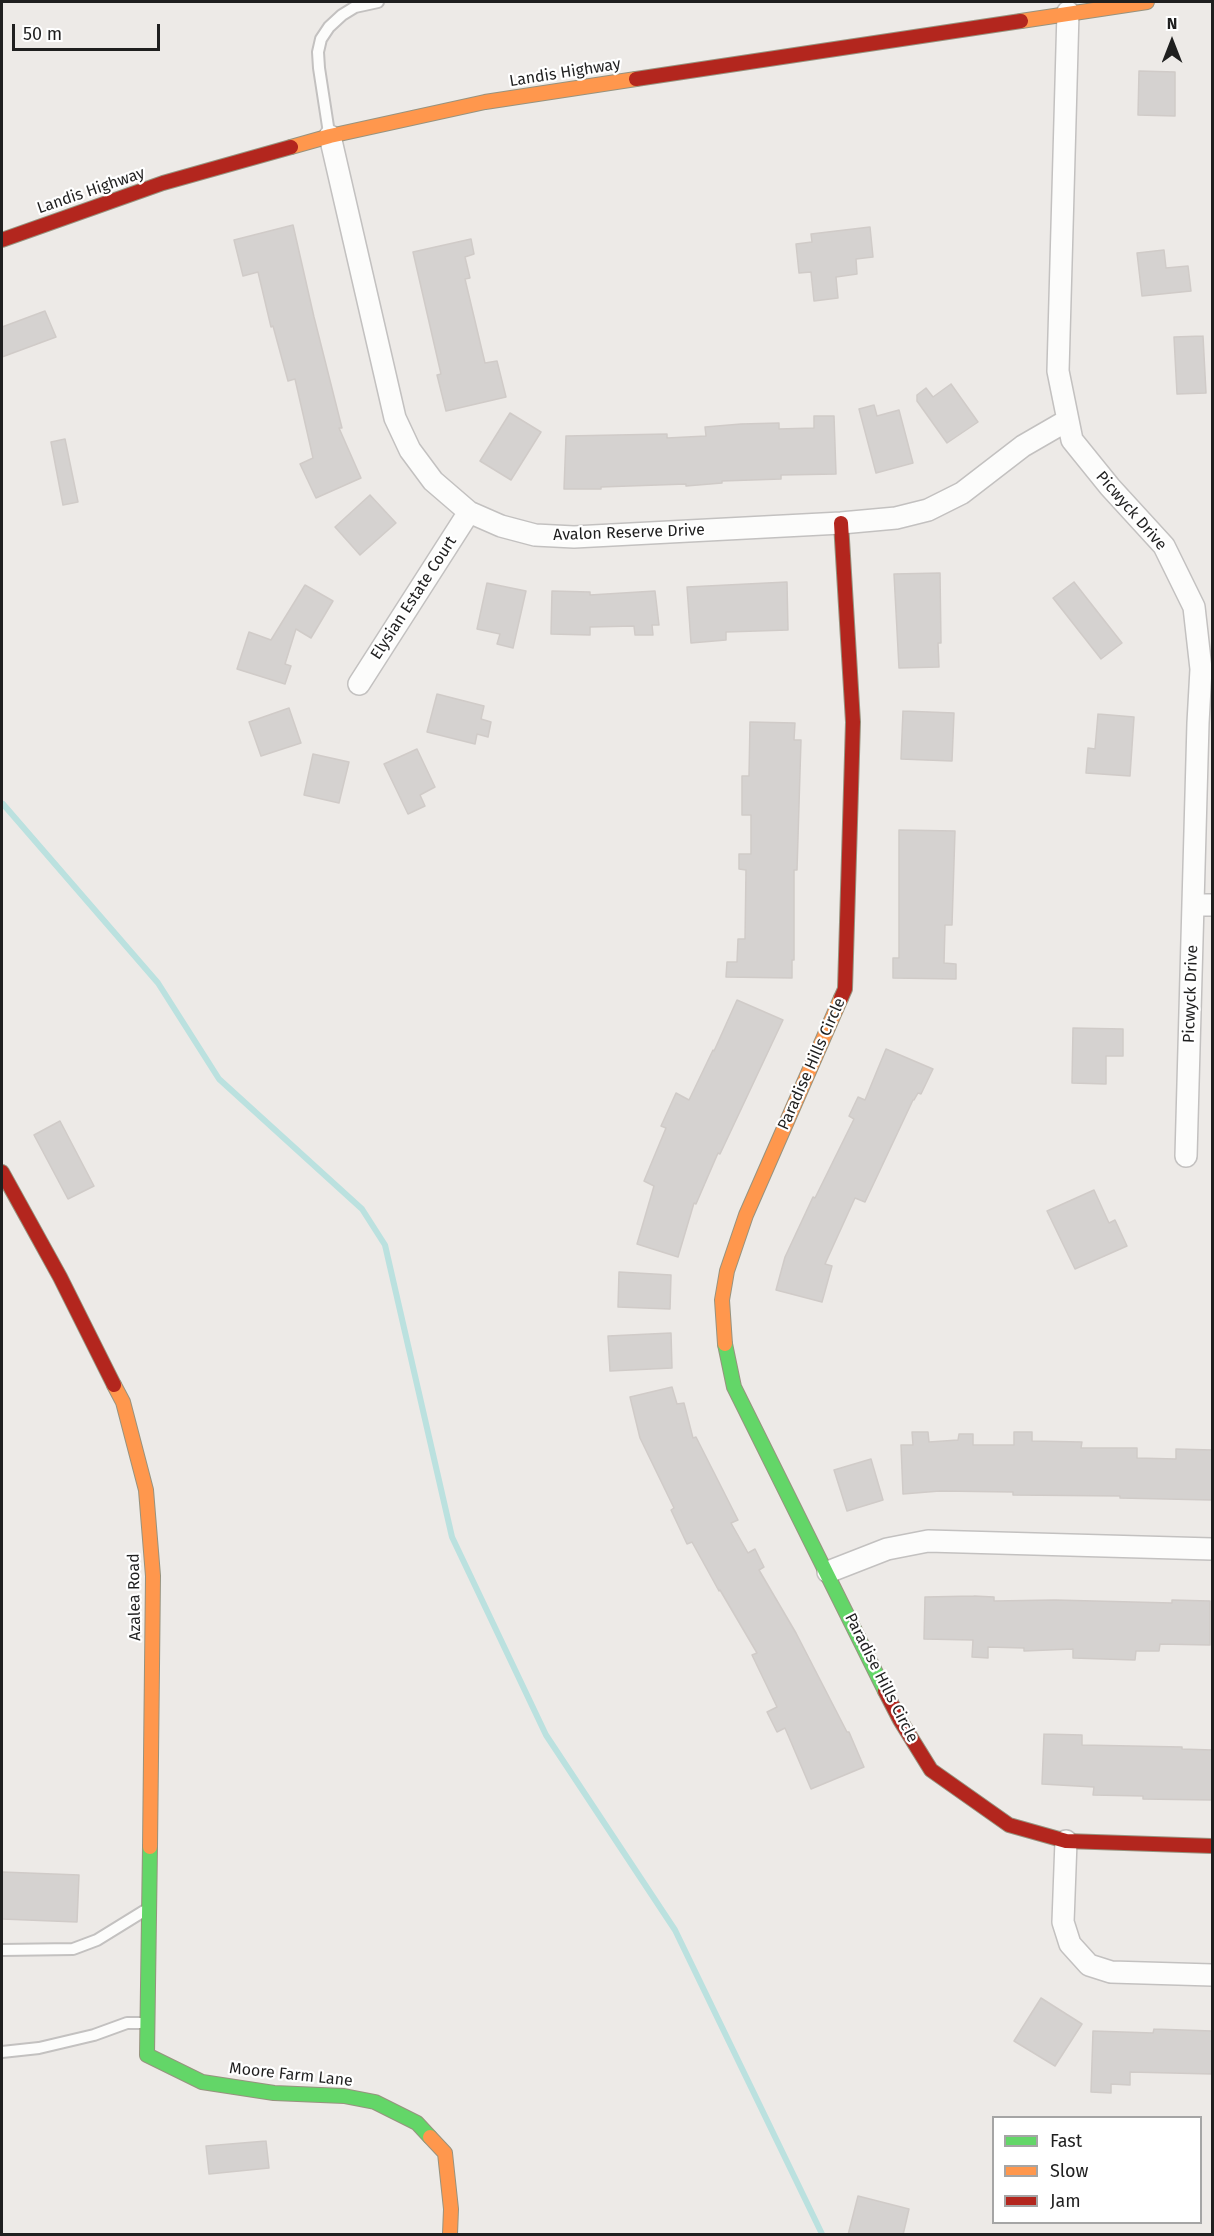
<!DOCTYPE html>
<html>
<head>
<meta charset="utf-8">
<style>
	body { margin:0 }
	#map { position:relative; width:1214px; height:2236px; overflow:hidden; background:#edeae7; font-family:"Fira Sans",sans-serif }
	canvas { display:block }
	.frame { position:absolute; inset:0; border:3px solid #1f1f1f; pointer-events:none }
	.legend { position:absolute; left:992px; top:2116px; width:210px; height:108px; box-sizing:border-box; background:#fff; border:2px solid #a5a5a5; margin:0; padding:8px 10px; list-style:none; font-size:18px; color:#1f1f1f }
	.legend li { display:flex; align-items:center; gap:12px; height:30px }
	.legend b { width:30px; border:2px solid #a5a5a5 }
	.north { position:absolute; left:1142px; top:12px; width:60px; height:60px; -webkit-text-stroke:4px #fff; paint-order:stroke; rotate:0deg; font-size:16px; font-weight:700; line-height:24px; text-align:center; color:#1f1f1f }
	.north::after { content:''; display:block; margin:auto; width:21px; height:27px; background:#1f1f1f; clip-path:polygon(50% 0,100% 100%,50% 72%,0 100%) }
	.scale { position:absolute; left:12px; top:24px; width:148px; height:27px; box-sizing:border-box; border:3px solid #1f1f1f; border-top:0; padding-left:8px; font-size:18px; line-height:21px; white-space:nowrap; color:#1f1f1f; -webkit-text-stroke:4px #fff; paint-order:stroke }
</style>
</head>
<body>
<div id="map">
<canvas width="1214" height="2236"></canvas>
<div class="frame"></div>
<ul class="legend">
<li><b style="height:8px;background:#63d668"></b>Fast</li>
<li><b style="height:8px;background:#ff974d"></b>Slow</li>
<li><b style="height:8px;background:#b3261e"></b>Jam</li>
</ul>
<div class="north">N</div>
<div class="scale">50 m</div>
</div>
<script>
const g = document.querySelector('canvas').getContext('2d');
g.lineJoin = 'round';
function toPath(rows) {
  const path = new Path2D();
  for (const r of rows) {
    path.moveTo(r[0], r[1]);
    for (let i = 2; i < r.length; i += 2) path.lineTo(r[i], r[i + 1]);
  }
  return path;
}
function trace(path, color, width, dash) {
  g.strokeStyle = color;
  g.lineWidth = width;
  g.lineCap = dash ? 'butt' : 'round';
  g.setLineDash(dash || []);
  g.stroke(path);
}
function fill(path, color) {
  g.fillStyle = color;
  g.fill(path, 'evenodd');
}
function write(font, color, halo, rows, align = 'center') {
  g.font = font + ' "Fira Sans",sans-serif';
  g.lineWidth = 4.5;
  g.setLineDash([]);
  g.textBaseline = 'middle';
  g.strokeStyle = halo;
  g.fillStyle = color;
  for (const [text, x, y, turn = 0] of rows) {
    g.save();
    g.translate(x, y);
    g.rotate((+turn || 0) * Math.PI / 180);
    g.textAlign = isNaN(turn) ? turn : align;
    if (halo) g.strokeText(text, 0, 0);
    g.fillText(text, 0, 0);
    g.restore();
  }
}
trace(toPath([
	[3,804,158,983,219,1079,362,1209,385,1245,452,1537,546,1735,675,1930,822,2234]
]), '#bbe1df', 6);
const building = toPath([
	[1139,71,1175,72,1175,116,1138,115,1139,71],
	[293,225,314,317,342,428,339,428,361,478,316,498,300,464,313,458,295,379,288,381,273,326,271,327,258,272,243,276,234,240,293,225],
	[870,227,873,257,856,259,857,274,836,277,838,298,814,301,811,272,799,273,796,244,812,242,811,234,870,227],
	[471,239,474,254,465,257,470,278,465,279,485,363,497,361,506,397,446,411,437,375,441,374,413,252,471,239],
	[1164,250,1166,268,1188,266,1191,291,1142,296,1137,253,1164,250],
	[45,311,56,337,2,357,2,327,45,311],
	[1203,336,1206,393,1177,394,1174,337,1203,336],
	[951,384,978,422,947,443,917,401,917,395,926,388,933,397,951,384],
	[874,405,877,416,899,410,913,463,876,473,859,409,874,405],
	[510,413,541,432,511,480,480,461,510,413],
	[814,416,834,416,836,474,781,475,781,479,722,481,722,483,686,486,686,484,601,487,601,489,564,489,566,436,667,434,667,438,706,436,705,427,741,424,779,423,779,429,814,428,814,416],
	[65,439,78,502,63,505,51,442,65,439],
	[370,495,396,523,360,555,335,527,370,495],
	[940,573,941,643,938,643,939,667,899,668,894,574,940,573],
	[787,582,788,630,726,632,726,640,691,643,687,587,787,582],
	[1074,582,1122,643,1101,659,1053,598,1074,582],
	[487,583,526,591,513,648,497,644,500,634,477,629,487,583],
	[305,585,333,601,311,638,296,629,285,664,291,666,285,684,237,669,249,632,271,640,305,585],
	[552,591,590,592,590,595,655,591,659,625,652,625,653,635,635,635,634,626,590,627,590,635,551,634,552,591],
	[437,694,484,706,481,719,491,722,488,737,477,734,475,744,427,732,437,694],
	[289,708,301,743,261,756,249,722,289,708],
	[903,711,954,713,952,761,901,759,903,711],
	[1098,714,1134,717,1130,776,1086,773,1088,748,1095,749,1098,714],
	[750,722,795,723,794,740,801,740,797,870,794,870,794,960,792,960,792,978,726,977,727,962,737,962,738,939,745,939,746,870,739,869,739,854,751,854,751,815,742,815,742,776,749,776,750,722],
	[417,749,435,787,420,795,425,806,408,814,384,764,417,749],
	[313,754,349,762,339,803,304,795,313,754],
	[899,830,955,831,952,925,945,925,944,963,956,964,956,979,893,978,893,958,899,958,899,830],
	[737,1000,783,1020,720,1154,718,1153,696,1204,694,1203,678,1257,637,1244,654,1186,644,1181,666,1128,661,1126,676,1093,689,1100,713,1050,714,1051,737,1000],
	[1073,1028,1123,1029,1123,1056,1106,1056,1106,1084,1072,1083,1073,1028],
	[886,1049,933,1069,921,1094,918,1093,914,1100,913,1100,865,1202,855,1198,825,1264,832,1266,822,1302,776,1290,785,1257,813,1197,815,1198,854,1119,849,1116,858,1097,865,1100,886,1049],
	[60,1121,94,1186,68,1199,34,1135,60,1121],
	[1094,1190,1109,1223,1115,1220,1127,1246,1075,1269,1047,1211,1094,1190],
	[619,1272,671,1275,670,1309,618,1307,619,1272],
	[671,1333,672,1368,610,1371,608,1336,671,1333],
	[672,1387,677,1404,684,1403,693,1438,696,1437,738,1520,731,1523,748,1553,755,1549,764,1567,759,1570,796,1633,847,1732,849,1732,864,1767,811,1789,785,1728,777,1732,767,1712,777,1707,752,1655,757,1653,720,1590,719,1591,692,1542,687,1544,671,1510,674,1508,640,1438,630,1397,672,1387],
	[912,1432,928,1432,929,1442,958,1440,959,1434,973,1434,973,1445,1014,1445,1014,1432,1032,1432,1032,1441,1082,1442,1081,1448,1137,1448,1137,1458,1176,1459,1176,1449,1212,1450,1212,1500,1120,1498,1120,1496,1013,1495,1013,1492,940,1491,903,1494,901,1445,913,1445,912,1432],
	[871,1459,883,1500,847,1511,834,1470,871,1459],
	[974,1596,994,1597,994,1601,1055,1600,1172,1603,1172,1600,1210,1601,1210,1645,1160,1644,1159,1651,1136,1651,1135,1660,1073,1658,1073,1649,1024,1651,1024,1648,988,1647,988,1658,972,1657,973,1640,924,1639,925,1597,974,1596],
	[1044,1734,1082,1735,1082,1745,1182,1747,1182,1749,1212,1750,1212,1800,1143,1799,1143,1796,1093,1795,1094,1787,1042,1784,1044,1734],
	[2,1872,79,1875,77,1922,2,1919,2,1872],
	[1041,1998,1082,2024,1055,2066,1014,2041,1041,1998],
	[1154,2029,1212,2031,1212,2074,1130,2072,1130,2085,1111,2084,1111,2093,1091,2092,1093,2031,1153,2033,1154,2029],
	[266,2141,269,2168,209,2174,206,2146,266,2141],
	[858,2196,909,2209,903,2235,848,2235,858,2196]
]);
fill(building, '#d5d2d0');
trace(building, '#d0cbc8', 1.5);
const lane = toPath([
	[329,133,319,68,318,52,321,39,329,27,342,15,355,7,378,2],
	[2,1950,73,1949,97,1940,144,1911],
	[2,2052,39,2048,94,2035,127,2023,144,2023]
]);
const street = toPath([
	[1068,12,1058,371,1072,440,1110,487,1164,546,1194,607,1201,669,1198,723,1186,1156],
	[330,136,395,418,410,450,433,481,469,512,501,526,535,535,574,537,841,523,896,518,928,510,962,493,1023,446,1068,420],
	[359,684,469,512],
	[1193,905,1212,905],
	[828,1572,887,1549,928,1541,1212,1549],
	[1066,1841,1063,1922,1070,1944,1089,1965,1111,1972,1212,1975]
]);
const fast = toPath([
	[725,1344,734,1387,885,1691],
	[150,1847,147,2055,202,2082,274,2093,344,2096,375,2102,417,2123,430,2137]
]);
const slow = toPath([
	[1021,21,1147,2],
	[291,147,330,136,485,102,636,79],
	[725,1344,722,1300,727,1271,746,1215,841,998],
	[114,1385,123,1402,146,1490,153,1576,150,1847],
	[430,2137,445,2153,451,2209,450,2234]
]);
const jam = toPath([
	[636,79,1021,21],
	[2,240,163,183,291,147],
	[841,998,845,989,853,722,841,523],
	[2,1172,60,1277,114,1385],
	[885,1691,900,1720,931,1770,1009,1825,1066,1841,1212,1846]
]);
trace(lane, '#c3c1c0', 14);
trace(street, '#c3c1c0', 24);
trace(fast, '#97937f', 16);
trace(slow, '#97937f', 16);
trace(jam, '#97937f', 16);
trace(lane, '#fcfcfb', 10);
trace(street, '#fcfcfb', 21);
trace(fast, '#63d668', 14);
trace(slow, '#ff974d', 14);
trace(jam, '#b3261e', 14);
write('16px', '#1f1f1f', '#fff', [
	["Landis Highway",565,73,-9],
	["Landis Highway",91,191,-19],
	["Picwyck Drive",1131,511,49],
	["Avalon Reserve Drive",629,533,-2],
	["Elysian Estate Court",414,598,-57],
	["Picwyck Drive",1191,994,-88],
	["Paradise Hills Circle",812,1064,-66],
	["Azalea Road",135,1597,-91],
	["Paradise Hills Circle",881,1678,63],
	["Moore Farm Lane",291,2075,6]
]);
</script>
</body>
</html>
